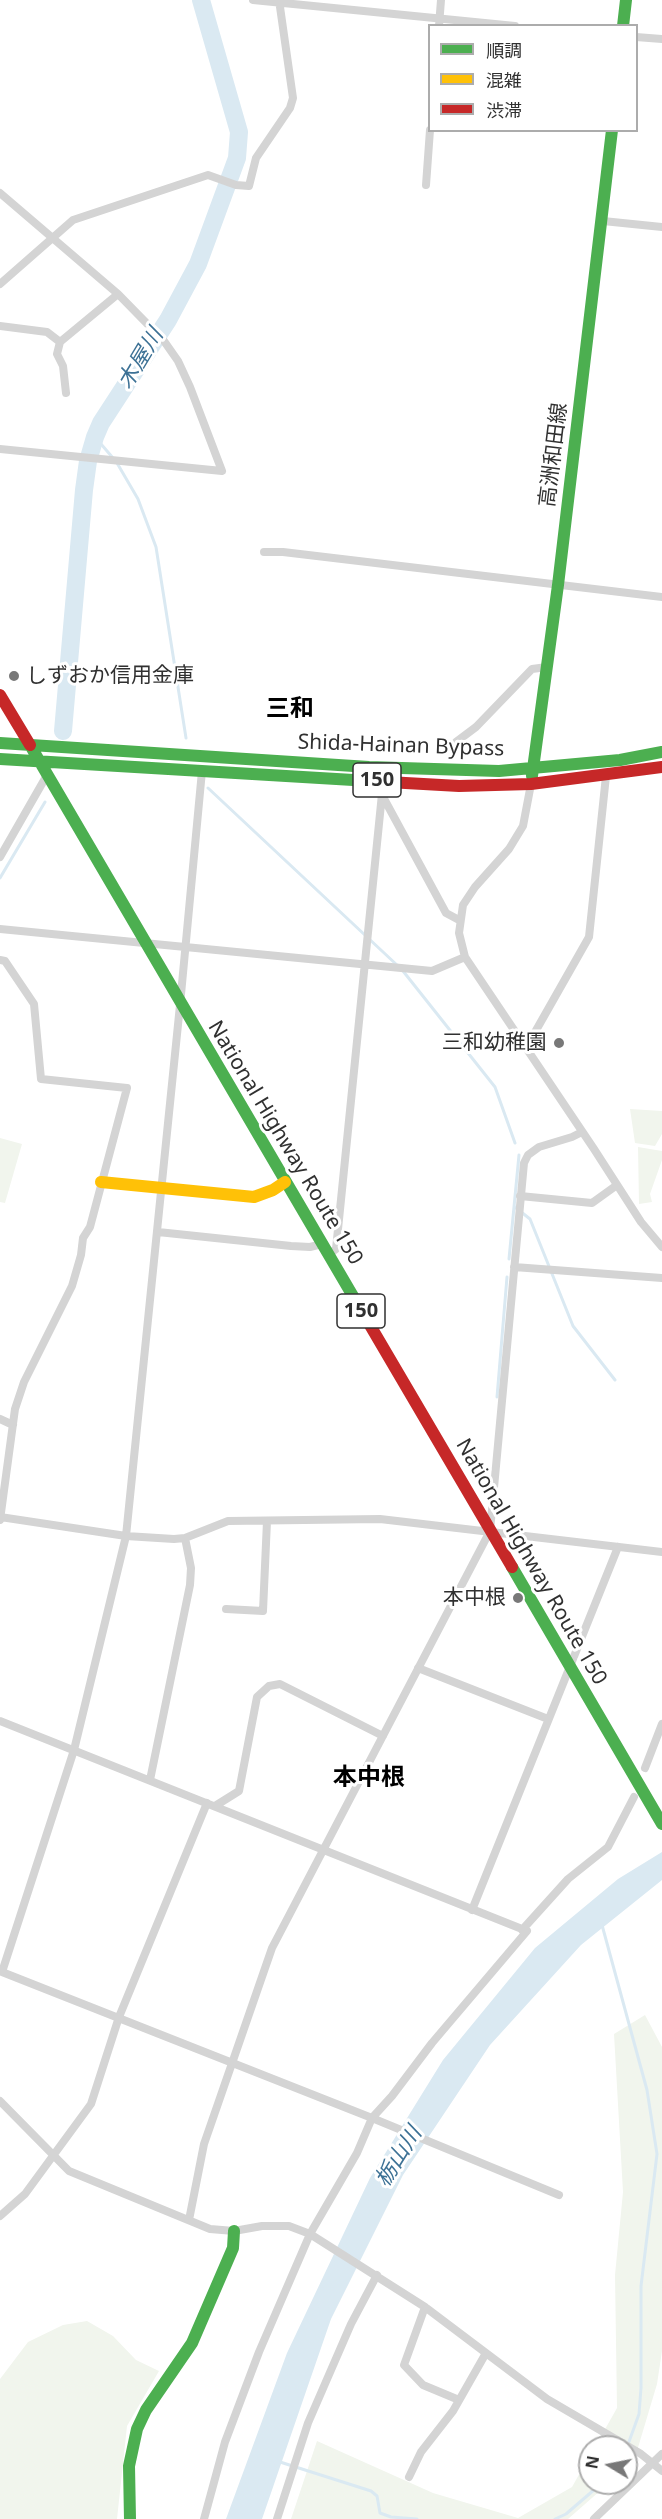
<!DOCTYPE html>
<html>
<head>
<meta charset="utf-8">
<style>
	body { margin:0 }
	#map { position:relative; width:662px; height:2519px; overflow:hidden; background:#fff; font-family:"Noto Sans","Noto Sans JP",sans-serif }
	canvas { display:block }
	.legend { position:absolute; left:428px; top:24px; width:210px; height:108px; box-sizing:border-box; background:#fff; border:2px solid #acacac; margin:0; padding:8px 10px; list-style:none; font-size:18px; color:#303030 }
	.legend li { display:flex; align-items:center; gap:12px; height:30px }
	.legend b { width:30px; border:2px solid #acacac }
	.north { position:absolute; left:578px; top:2435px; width:60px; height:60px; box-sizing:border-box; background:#fff; border:2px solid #acacac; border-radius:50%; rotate:280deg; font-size:16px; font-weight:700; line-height:24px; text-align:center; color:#303030 }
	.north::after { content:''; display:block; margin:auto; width:21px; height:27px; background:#787878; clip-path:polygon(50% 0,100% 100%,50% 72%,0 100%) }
</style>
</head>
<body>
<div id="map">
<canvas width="662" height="2519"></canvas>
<ul class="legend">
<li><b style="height:8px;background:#4caf50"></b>順調</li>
<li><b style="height:8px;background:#ffc107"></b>混雑</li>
<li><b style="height:8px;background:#c62828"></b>渋滞</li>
</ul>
<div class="north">N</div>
</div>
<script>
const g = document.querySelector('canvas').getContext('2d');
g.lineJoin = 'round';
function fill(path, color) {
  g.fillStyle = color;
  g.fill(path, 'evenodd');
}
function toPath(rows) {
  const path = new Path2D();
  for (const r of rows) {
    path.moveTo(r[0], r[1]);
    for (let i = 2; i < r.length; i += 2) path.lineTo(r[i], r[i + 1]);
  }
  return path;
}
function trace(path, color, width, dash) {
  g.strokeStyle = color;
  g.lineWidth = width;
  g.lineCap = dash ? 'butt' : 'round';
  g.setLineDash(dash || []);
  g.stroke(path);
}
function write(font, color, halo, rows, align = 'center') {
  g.font = font + ' "Noto Sans","Noto Sans JP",sans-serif';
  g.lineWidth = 6;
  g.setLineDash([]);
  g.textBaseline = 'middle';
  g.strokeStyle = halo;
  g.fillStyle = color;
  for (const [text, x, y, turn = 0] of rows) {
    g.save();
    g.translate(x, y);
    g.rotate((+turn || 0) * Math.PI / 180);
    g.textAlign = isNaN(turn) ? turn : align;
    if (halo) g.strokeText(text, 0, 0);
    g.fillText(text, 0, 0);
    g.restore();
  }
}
fill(toPath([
	[630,1109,662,1111,662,1134,655,1146,635,1143],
	[0,1138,22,1144,5,1203,0,1202],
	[638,1147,662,1151,662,1160,650,1194,652,1202,639,1204],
	[645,2015,662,2047,662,2351,657,2384,634,2461,626,2468,626,2447,595,2447,617,2408,615,2275,623,2192,614,2034],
	[87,2321,113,2336,136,2360,159,2371,127,2426,117,2519,0,2519,0,2379,28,2342,63,2325],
	[317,2441,433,2493,518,2518,572,2487,590,2455,590,2483,609,2483,568,2519,291,2519]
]), '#f1f5ed');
fill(toPath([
	[662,1852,662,1880,581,1945,490,2045,403,2175,331,2319,262,2519,226,2519,287,2353,370,2178,443,2060,535,1948,618,1879]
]), '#dae9f2');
trace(toPath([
	[95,437,113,458],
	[117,463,138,499,156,547,186,738],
	[208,788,398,966],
	[0,878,45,802],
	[403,971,495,1087,515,1143],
	[515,1207,530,1219,573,1326,615,1380],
	[509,1259,519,1155],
	[497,1397,507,1277],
	[602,1925,647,2090,657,2154,641,2286,641,2388,639,2414,626,2450],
	[280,2462,371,2491,377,2496,380,2513,391,2517,417,2519],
	[555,2519,566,2514,602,2483]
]), '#dae9f2', 3);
trace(toPath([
	[63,731,84,490,88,461,95,437,101,423,168,320,198,264,237,158,239,132,201,0]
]), '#dae9f2', 18);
trace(toPath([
	[253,0,515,26],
	[439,26,441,0],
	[636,37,662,39],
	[426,185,430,130],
	[0,193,118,294,164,341,178,361,190,387,222,471,0,449],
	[603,221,662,227],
	[0,284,73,220,208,175,236,185,249,186,256,158,290,108,293,98,279,0],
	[0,326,47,332,60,342],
	[66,393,63,366,57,354,60,342,118,294],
	[264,552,283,552,662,597],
	[456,742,476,727,532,669,547,667],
	[202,771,180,1005,126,1536,74,1750,2,1972,372,2118,559,2195],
	[531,784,523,826,509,849,475,887,463,905,459,933,465,957,594,1149,641,1222,662,1247],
	[382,795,446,913,459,920],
	[0,857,47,775],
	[0,929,432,971,465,957],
	[0,960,5,961,34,1004,41,1079,127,1088,90,1227,83,1238,81,1255,72,1286,24,1382,15,1409,0,1520],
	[526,1048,589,937,606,776],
	[520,1196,592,1203,617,1185],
	[158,1232,291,1246,310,1247,322,1244],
	[328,1255,336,1249,382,794],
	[514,1267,662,1278],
	[0,1419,13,1425],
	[0,1517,126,1536,174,1539,185,1538,228,1521,380,1519,662,1552],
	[226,1609,263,1611,267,1521],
	[418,1668,548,1719],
	[0,1721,527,1931,432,2043,392,2096,372,2118,357,2153,310,2234,259,2352,225,2442,204,2519],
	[645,1768,662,1724],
	[150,1780,190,1585,191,1568,185,1538],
	[215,1806,239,1791,257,1697,269,1686,280,1684,383,1736],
	[472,1910,618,1547],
	[522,1930,568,1879,608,1847,634,1797],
	[0,2101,69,2171,210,2229,234,2231,262,2226,289,2226,310,2234,425,2307,547,2399,641,2454,662,2471],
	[0,2216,25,2194,91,2104,119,2017,207,1803],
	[189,2220,204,2144,272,1948,490,1531,524,1163,528,1155,539,1147,572,1137,582,1132],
	[425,2307,404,2365,423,2385,459,2400],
	[409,2477,421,2452,453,2411,486,2353],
	[277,2519,308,2423,351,2324,377,2275],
	[594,2519,662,2454]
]), '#d4d4d4', 8);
trace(toPath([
	[623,26,626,0],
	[0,743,369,767,499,771,620,760,662,752],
	[30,745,357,1303],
	[0,759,370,781],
	[532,776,558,585,612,130],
	[512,1567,662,1824],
	[130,2519,129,2466,137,2429,146,2410,192,2343,233,2248,234,2231]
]), '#4caf50', 12);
trace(toPath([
	[101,1182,254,1197,273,1190,285,1182]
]), '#ffc107', 12);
trace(toPath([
	[0,695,30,745],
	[370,781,459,786,531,784,662,767],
	[357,1303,512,1567]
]), '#c62828', 12);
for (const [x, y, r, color] of [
	[14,676,6,"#787878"],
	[559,1043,6,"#787878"],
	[518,1598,6,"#787878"]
]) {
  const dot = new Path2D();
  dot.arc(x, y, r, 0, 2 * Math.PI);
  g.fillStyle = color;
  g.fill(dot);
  trace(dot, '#fff', 2);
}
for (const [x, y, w] of [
	[377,780,48],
	[361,1311,48]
]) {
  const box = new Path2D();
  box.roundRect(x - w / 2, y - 17, w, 34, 4.5);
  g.fillStyle = '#fff';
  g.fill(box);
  trace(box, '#303030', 1.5);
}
write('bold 20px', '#303030', null, [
	["150",377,780],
	["150",361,1311]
]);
write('21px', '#303030', '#fff', [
	["高洲和田線",554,455,-83],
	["Shida-Hainan Bypass",401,746,2],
	["National Highway Route 150",285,1143,59],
	["National Highway Route 150",531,1562,60]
]);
write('21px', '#303030', '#fff', [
	["しずおか信用金庫",26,676,"left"],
	["三和幼稚園",547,1043],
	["本中根",506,1598]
], 'right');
write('italic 22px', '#3c7195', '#fff', [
	["木屋川",141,359,-59],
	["栃山川",399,2157,-58]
]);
write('bold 24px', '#000', '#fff', [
	["三和",290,709],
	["本中根",369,1778]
]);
</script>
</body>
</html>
